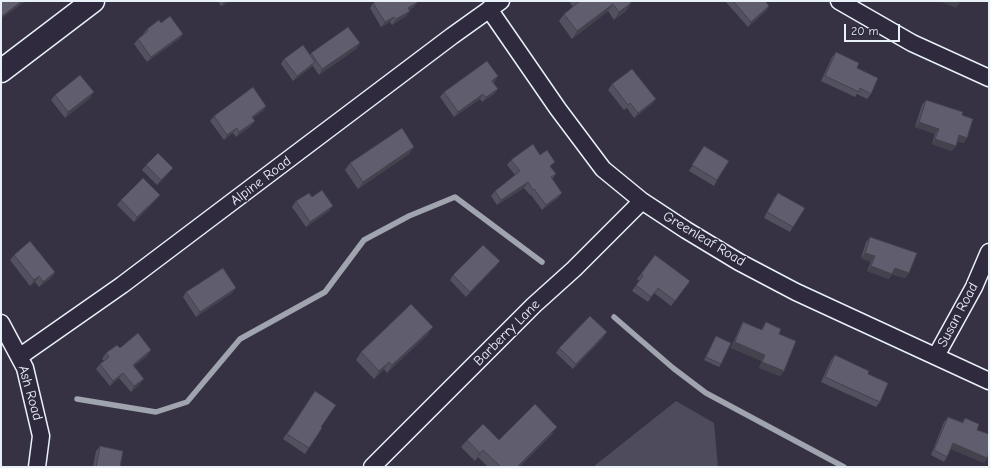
<!DOCTYPE html>
<html>
<head>
<meta charset="utf-8">
<style>
	body { margin:0 }
	#map { position:relative; width:990px; height:468px; overflow:hidden; background:#363244; font-family:"Comic Neue",sans-serif }
	canvas { display:block }
	.frame { position:absolute; inset:0; border:2px solid #e8f1f8; pointer-events:none }
	.scale { position:absolute; left:844px; top:24px; width:56px; height:18px; box-sizing:border-box; border:2px solid #e8f1f8; border-top:0; padding-left:5px; font-size:12px; line-height:14px; white-space:nowrap; color:#e8f1f8; -webkit-text-stroke:3px #2f2a3d; paint-order:stroke }
</style>
</head>
<body>
<div id="map">
<canvas width="990" height="468"></canvas>
<div class="frame"></div>
<div class="scale">20 m</div>
</div>
<script>
const g = document.querySelector('canvas').getContext('2d');
g.lineJoin = 'round';
function fill(path, color) {
  g.fillStyle = color;
  g.fill(path, 'evenodd');
}
function toPath(rows) {
  const path = new Path2D();
  for (const r of rows) {
    path.moveTo(r[0], r[1]);
    for (let i = 2; i < r.length; i += 2) path.lineTo(r[i], r[i + 1]);
  }
  return path;
}
function trace(path, color, width, dash) {
  g.strokeStyle = color;
  g.lineWidth = width;
  g.lineCap = dash ? 'butt' : 'round';
  g.setLineDash(dash || []);
  g.stroke(path);
}
function write(font, color, halo, rows, align = 'center') {
  g.font = font + ' "Comic Neue",sans-serif';
  g.lineWidth = 3;
  g.setLineDash([]);
  g.textBaseline = 'middle';
  g.strokeStyle = halo;
  g.fillStyle = color;
  for (const [text, x, y, turn = 0] of rows) {
    g.save();
    g.translate(x, y);
    g.rotate((+turn || 0) * Math.PI / 180);
    g.textAlign = isNaN(turn) ? turn : align;
    if (halo) g.strokeText(text, 0, 0);
    g.fillText(text, 0, 0);
    g.restore();
  }
}
fill(toPath([
	[676,401,714,423,718,467,593,467]
]), '#4d4b5c');
trace(toPath([
	[614,317,673,368,706,393,844,467],
	[77,399,156,412,187,402,240,339,325,292,364,240,409,216,455,197,542,262]
]), '#a0a4af', 5.5);
const street = toPath([
	[839,1,912,43,989,78],
	[489,9,558,109,603,169,642,201,686,230,739,262,796,292,989,381],
	[1,323,25,368,41,436,37,467],
	[936,356,974,287,989,252],
	[19,357,122,285,452,36,501,1],
	[372,467,534,305,574,269,642,201]
]);
const secondary = toPath([
	[1,71,93,1]
]);
trace(street, '#e8f1f8', 19);
trace(secondary, '#e8f1f8', 25);
trace(street, '#2f2a3d', 16);
trace(secondary, '#2f2a3d', 22);
fill(toPath([
	[218,1,230,1,221,6],
	[569,1,630,1,631,3,626,11,614,20,608,11,572,39,559,21,564,14,573,7],
	[725,1,765,1,769,6,766,11,748,27],
	[373,3,414,7,409,10,410,11,406,16,392,25,390,22,381,27,370,8],
	[161,23,183,34,179,39,147,62,134,44,138,39,144,35,143,34,147,29],
	[360,43,356,49,319,75,313,66,311,67,293,81,281,64,284,59,310,55,311,53],
	[836,52,857,68,871,94,867,99,857,94,855,97,821,81,832,57],
	[495,82,493,83,498,89,494,94,482,102,480,99,454,117,440,97,444,92],
	[612,84,652,104,634,118,627,108,624,110,608,90],
	[55,95,90,98,65,118,51,100],
	[926,100,962,115,964,143,957,141,956,146,952,151,932,144,935,134,915,127,922,105],
	[266,106,263,111,253,118,251,126,236,137,233,133,224,140,210,121,214,116],
	[704,146,717,180,714,186,689,171],
	[409,154,358,189,345,170,350,163],
	[540,155,556,174,552,179,562,193,558,198,542,210,531,195,530,195,524,188,497,205,491,196,495,191,515,175,507,165,511,160],
	[146,165,169,173,157,185,142,170],
	[778,193,793,227,790,232,764,218,774,198],
	[160,195,156,200,134,222,117,205,121,200],
	[312,197,329,211,306,227,292,207,296,201],
	[870,237,909,273,905,278,892,274,889,279,867,271,871,262,861,258,866,242],
	[14,255,55,272,51,278,39,287,35,282,30,286,10,260],
	[655,255,690,281,671,306,654,293,648,302,632,291,639,281,637,279],
	[500,261,496,266,466,297,450,280,453,275],
	[236,288,232,293,196,317,183,297,186,292],
	[743,322,761,330,766,322,779,334,784,371,780,376,759,368,762,361,731,348,740,327],
	[607,332,603,338,573,369,556,353,559,348],
	[428,334,387,373,384,369,374,379,356,360,361,352],
	[716,336,721,364,719,367,704,360],
	[120,348,148,355,134,366,140,384,131,392,119,378,110,386,96,369,100,364,104,361,102,359,106,353],
	[835,355,880,402,876,407,821,382,831,360],
	[315,391,321,427,322,428,305,454,283,439],
	[948,417,962,422,965,418,977,430,987,458,984,463,951,449,947,457,944,462,931,455,944,422],
	[552,434,519,467,488,467,478,457,475,461,461,447,467,440,499,440],
	[100,446,120,467,93,467,96,451]
]), '#53515f');
fill(toPath([
	[22,1,26,1,1,19,1,17],
	[225,1,230,1,221,6],
	[939,1,956,1,960,3,956,8],
	[418,2,414,7,404,13,408,8],
	[631,3,626,11,614,20,619,12],
	[613,4,608,11,572,39,577,31],
	[769,6,766,11,748,27,751,22],
	[410,11,406,16,392,25,396,19],
	[394,17,390,22,381,27,385,22],
	[183,34,179,39,147,62,151,57],
	[360,43,356,49,319,75,322,69],
	[315,62,311,67,293,81,297,76],
	[498,76,495,82,488,86,492,81],
	[498,89,494,94,482,102,486,97],
	[94,92,90,98,65,118,68,112],
	[483,94,480,99,454,117,458,112],
	[656,99,652,104,634,118,638,113],
	[266,106,263,111,248,122,252,117],
	[255,121,251,126,236,137,239,132],
	[919,122,939,129,935,134,915,127],
	[237,128,233,133,224,140,227,135],
	[959,135,967,138,964,143,956,140],
	[935,139,956,146,952,151,932,144],
	[414,147,409,154,358,189,363,182],
	[173,168,169,173,157,185,161,180],
	[528,182,524,188,497,205,501,200],
	[562,193,558,198,542,210,546,205],
	[160,195,156,200,134,222,137,217],
	[333,206,329,211,306,227,310,222],
	[865,253,875,256,871,262,861,258],
	[500,261,496,266,466,297,470,292],
	[871,266,892,274,889,279,867,271],
	[895,268,909,273,905,278,891,273],
	[55,272,51,278,39,287,43,282],
	[39,276,35,282,30,286,34,280],
	[236,288,232,293,196,317,200,312],
	[433,327,428,334,387,373,392,365],
	[607,332,603,338,573,369,576,364],
	[735,342,765,355,762,361,731,348],
	[151,350,148,355,129,370,133,365],
	[389,362,384,369,374,379,379,371],
	[762,362,784,371,780,376,759,368],
	[123,373,119,378,110,386,113,381],
	[144,379,140,384,131,392,134,386],
	[557,427,552,434,519,467,517,467],
	[953,443,987,458,984,463,949,448],
	[483,450,478,457,475,461,480,453]
]), '#43424d');
const building = toPath([
	[1,1,22,1,1,17,1,1],
	[376,1,417,1,418,2,408,8,410,11,396,19,394,17,385,22,373,3,376,1],
	[580,1,630,1,631,3,619,12,613,4,577,31,564,14,580,1],
	[733,1,765,1,769,6,751,22,733,1],
	[170,16,183,34,151,57,138,39,148,31,147,29,159,20,161,23,170,16],
	[348,27,360,43,322,69,311,53,348,27],
	[303,45,315,62,297,76,284,59,303,45],
	[836,52,859,63,857,68,878,78,871,94,860,88,859,92,825,76,836,52],
	[487,61,498,76,492,81,498,89,486,97,483,94,458,112,444,92,487,61],
	[632,69,656,99,638,113,630,103,628,105,612,84,632,69],
	[80,75,94,92,68,112,55,95,80,75],
	[253,87,266,106,252,117,255,121,239,132,237,128,227,135,214,116,253,87],
	[926,100,963,112,962,115,973,119,967,138,959,135,956,146,935,139,939,129,919,122,926,100],
	[402,128,414,147,363,182,350,163,402,128],
	[533,144,540,155,547,150,555,162,550,166,556,174,551,177,562,193,546,205,534,189,533,190,528,182,501,200,495,191,520,171,511,160,533,144],
	[704,146,729,161,717,180,692,165,704,146],
	[158,153,173,168,161,180,146,165,158,153],
	[143,178,160,195,137,217,121,200,143,178],
	[322,190,333,206,310,222,296,201,309,193,312,197,322,190],
	[778,193,805,208,793,227,767,212,778,193],
	[870,237,917,253,909,273,895,268,892,274,871,266,875,256,865,253,870,237],
	[30,241,55,272,43,282,39,276,34,280,14,255,30,241],
	[483,245,500,261,470,292,453,275,483,245],
	[655,255,690,281,675,301,658,288,651,297,636,285,643,276,641,274,655,255],
	[223,268,236,288,200,312,186,292,223,268],
	[411,304,433,327,392,365,389,362,379,371,361,352,411,304],
	[590,316,607,332,576,364,559,348,590,316],
	[743,322,762,330,766,322,781,329,779,334,796,341,784,371,762,362,765,355,735,342,743,322],
	[138,333,151,350,133,365,144,379,134,386,123,373,113,381,100,364,109,357,106,353,117,345,120,348,138,333],
	[716,336,731,343,721,364,706,357,716,336],
	[835,355,869,371,868,374,888,383,880,402,825,377,835,355],
	[315,391,336,405,321,427,322,428,309,448,287,434,315,391],
	[535,404,557,427,517,467,501,467,483,450,480,453,467,440,483,424,499,440,535,404],
	[948,417,963,423,965,418,979,424,977,430,989,434,989,453,987,458,953,443,947,457,934,450,948,417],
	[100,446,123,451,120,467,96,467,100,446]
]);
fill(building, '#605e6e');
trace(building, '#43424d', 1);
write('14px', '#e8f1f8', '#2f2a3d', [
	["Alpine Road",261,181,-37],
	["Greenleaf Road",704,239,31],
	["Susan Road",958,315,-62],
	["Barberry Lane",507,333,-45],
	["Ash Road",30,393,74]
]);
</script>
</body>
</html>
